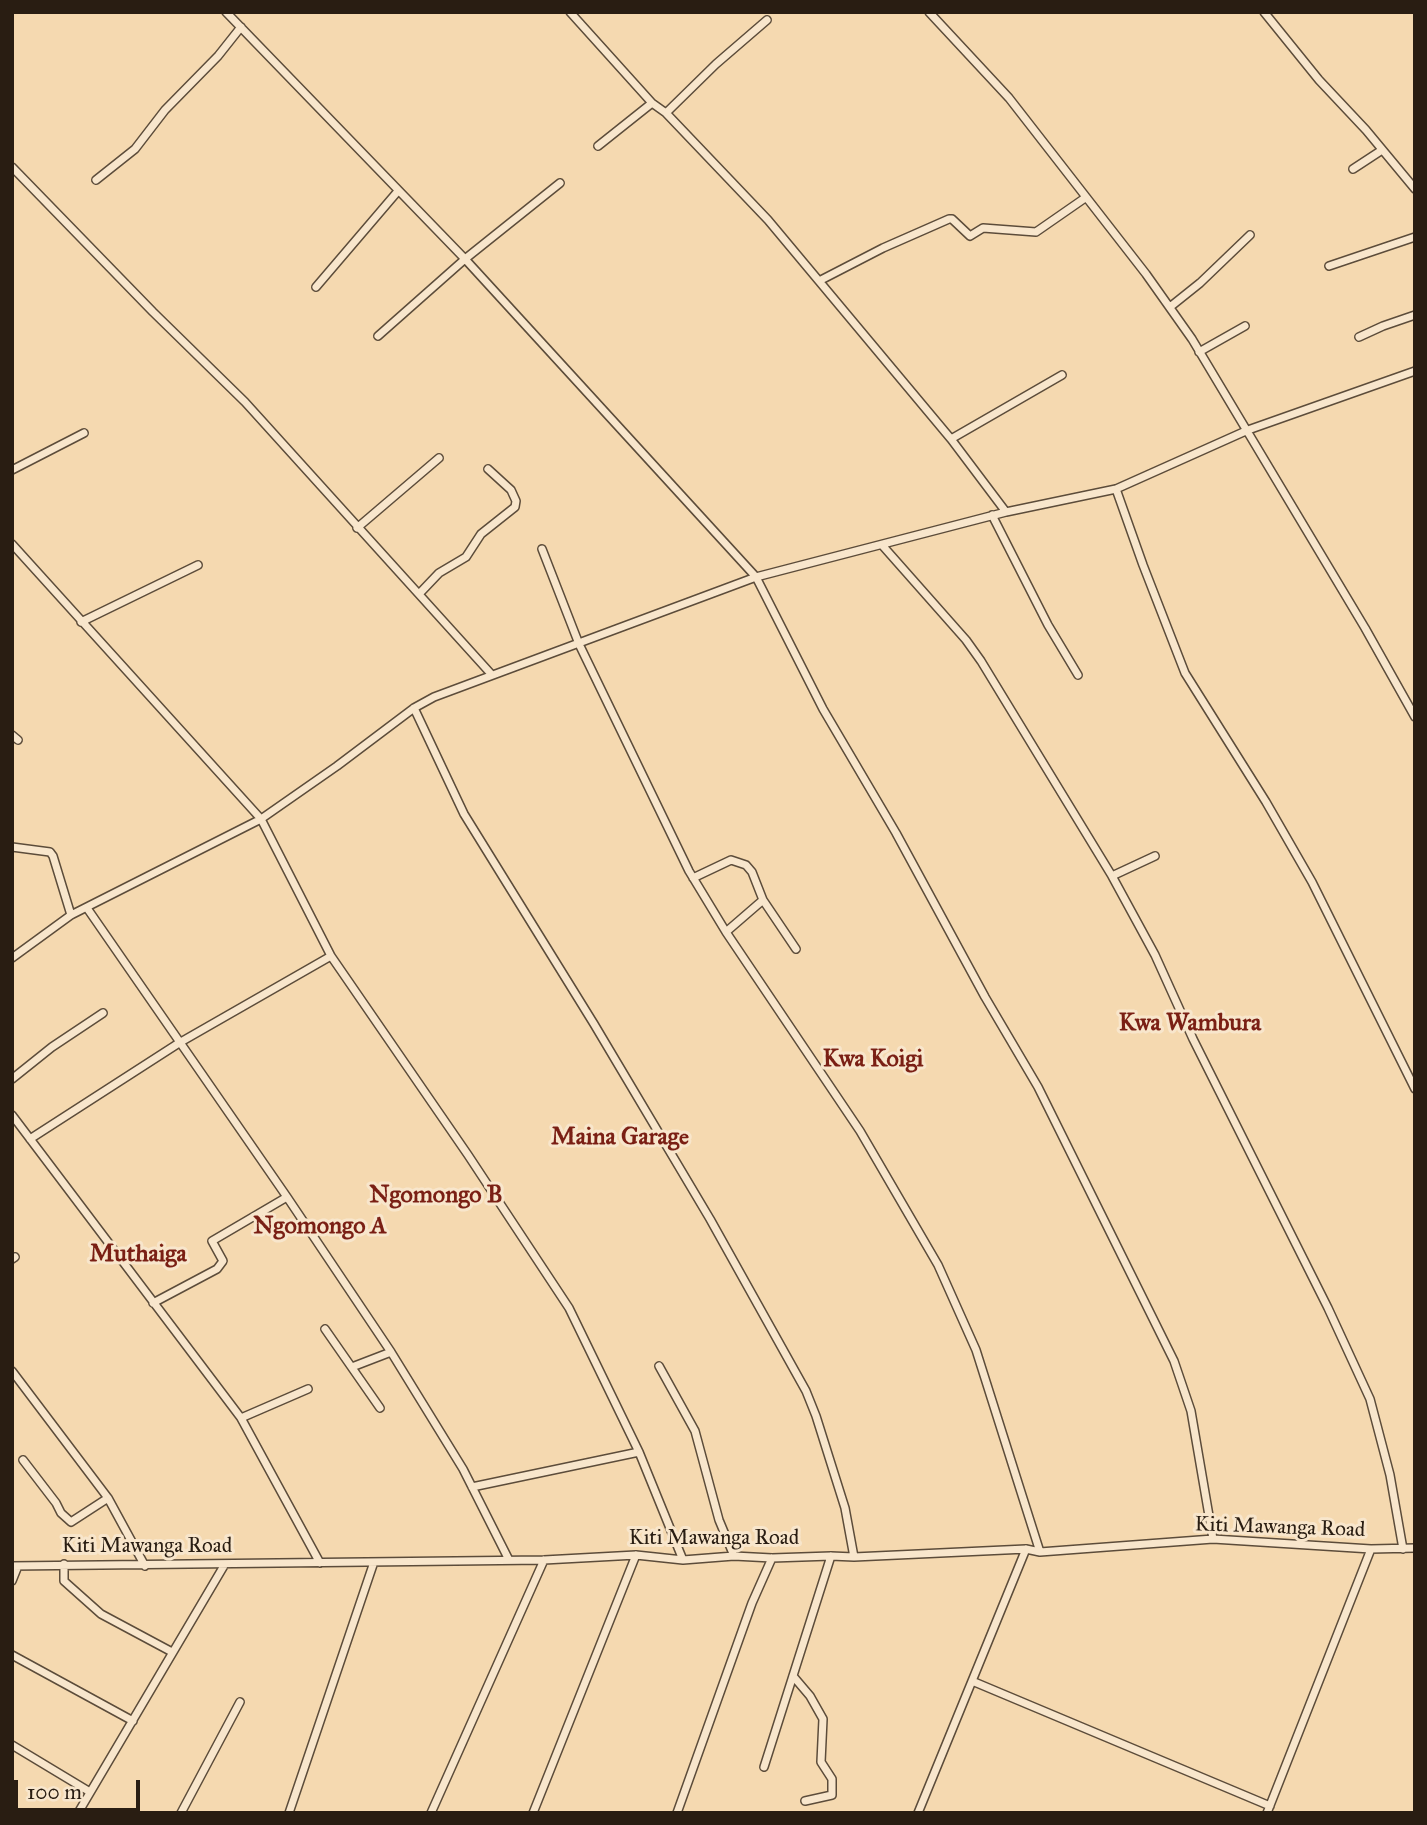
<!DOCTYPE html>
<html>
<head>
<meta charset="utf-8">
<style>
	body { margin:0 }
	#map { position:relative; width:1427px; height:1825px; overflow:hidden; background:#f5d9b0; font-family:"IM FELL Great Primer",serif }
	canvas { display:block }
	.frame { position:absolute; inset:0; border:14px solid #291d12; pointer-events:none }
	.scale { position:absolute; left:14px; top:1780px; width:126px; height:32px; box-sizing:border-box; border:4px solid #291d12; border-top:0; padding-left:9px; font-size:21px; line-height:24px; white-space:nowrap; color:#291d12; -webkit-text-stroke:5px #f8e6cc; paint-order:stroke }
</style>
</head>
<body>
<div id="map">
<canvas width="1427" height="1825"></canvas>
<div class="frame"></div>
<div class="scale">100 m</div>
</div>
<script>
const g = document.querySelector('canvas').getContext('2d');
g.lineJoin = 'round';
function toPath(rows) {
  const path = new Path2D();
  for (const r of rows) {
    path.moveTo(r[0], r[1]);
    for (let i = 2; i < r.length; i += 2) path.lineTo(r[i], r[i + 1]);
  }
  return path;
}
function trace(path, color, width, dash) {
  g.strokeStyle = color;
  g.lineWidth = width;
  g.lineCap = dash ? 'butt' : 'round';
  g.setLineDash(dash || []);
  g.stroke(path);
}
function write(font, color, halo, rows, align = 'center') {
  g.font = font + ' "IM FELL Great Primer",serif';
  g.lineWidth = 6;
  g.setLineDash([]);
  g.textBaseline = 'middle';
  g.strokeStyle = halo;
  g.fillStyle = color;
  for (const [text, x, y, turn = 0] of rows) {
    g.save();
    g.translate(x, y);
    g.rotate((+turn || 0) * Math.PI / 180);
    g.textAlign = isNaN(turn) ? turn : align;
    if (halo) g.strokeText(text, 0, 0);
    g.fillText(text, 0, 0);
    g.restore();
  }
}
const street = toPath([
	[226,12,465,259,756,577,823,709,896,833,985,997,1038,1087,1174,1361,1191,1411,1213,1539],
	[570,12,652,103,666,113,768,220,951,439,1006,512],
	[929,12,1009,98,1146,274,1192,339,1365,628,1415,717],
	[1264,12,1319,80,1366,130,1415,189],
	[666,113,716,64,767,20],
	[598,146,652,103],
	[12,167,153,312,245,402,492,675],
	[1353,169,1382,150],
	[96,180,135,149,165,110,218,56,241,27],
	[1329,266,1415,237],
	[819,281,883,248,949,219,952,219,970,236,983,228,1036,232,1085,198],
	[316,287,398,191],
	[1170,307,1200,283,1250,235],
	[378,336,465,259,560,183],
	[1359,337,1383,326,1415,315],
	[1199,352,1245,326],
	[951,439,1062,375],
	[12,470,84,433],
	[1116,489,1143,565,1185,673,1266,802,1312,882,1415,1089],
	[992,515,1048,625,1078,675],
	[357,528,439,458],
	[12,544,261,819,331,956],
	[882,545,966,640,981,661,1112,876,1155,856],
	[542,549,579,644,689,871,726,932,860,1131,938,1265,976,1350,1040,1552],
	[419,594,439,573,466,557,481,534,515,507,516,501,511,490,488,469],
	[81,622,198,565],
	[414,708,464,814,594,1024,710,1219,806,1391,816,1416,845,1508,854,1557],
	[12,735,18,740],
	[12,847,50,852,53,856,71,915],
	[1112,876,1155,955,1193,1039,1328,1308,1370,1399,1390,1475,1403,1549],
	[693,878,731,860,746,865,752,872,763,900,796,949],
	[87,908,287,1197,391,1352,463,1469,509,1560],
	[726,932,763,900],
	[12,958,71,915,261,819,337,766,414,708,434,697,756,577,1006,512,1116,489,1248,430,1415,371],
	[12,1079,52,1047,103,1013],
	[12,1115,241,1418,320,1563],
	[30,1139,179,1043,331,956,468,1155,569,1308,639,1452,683,1560],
	[12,1259,15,1257],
	[153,1303,217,1269,223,1261,212,1241,287,1197],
	[325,1329,380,1408],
	[659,1366,695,1431,719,1520,734,1556],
	[352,1367,391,1352],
	[12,1371,108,1498,145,1566],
	[241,1418,308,1389],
	[23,1460,56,1503,61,1513,71,1522,108,1498],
	[472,1487,639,1452],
	[64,1564,64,1581,101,1614,172,1652],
	[12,1566,544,1560,636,1555,683,1560,734,1556,772,1558,831,1556,854,1557,1026,1549,1040,1552,1213,1539,1371,1549,1415,1548],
	[12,1581,18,1566],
	[12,1655,133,1721],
	[793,1676,810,1696,823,1719,821,1762,832,1779,832,1795,805,1801],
	[972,1681,1270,1806],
	[12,1745,90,1792],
	[764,1767,831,1556],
	[78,1813,225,1564],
	[181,1813,240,1702],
	[289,1813,374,1562],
	[431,1813,544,1560],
	[533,1813,636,1555],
	[677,1813,752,1603,772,1558],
	[918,1813,1026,1549],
	[1267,1813,1371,1549]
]);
trace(street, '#5c4c3a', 10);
trace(street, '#f8e6cc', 7);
write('21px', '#291d12', '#f8e6cc', [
	["Kiti Mawanga Road",1280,1528,2],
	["Kiti Mawanga Road",714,1539],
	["Kiti Mawanga Road",147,1547]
]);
write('bold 24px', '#7a1f14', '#f8e6cc', [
	["Kwa Wambura",1190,1024],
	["Kwa Koigi",873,1060],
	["Maina Garage",620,1138],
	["Ngomongo B",436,1196],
	["Ngomongo A",320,1227],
	["Muthaiga",138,1255]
]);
</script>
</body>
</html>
